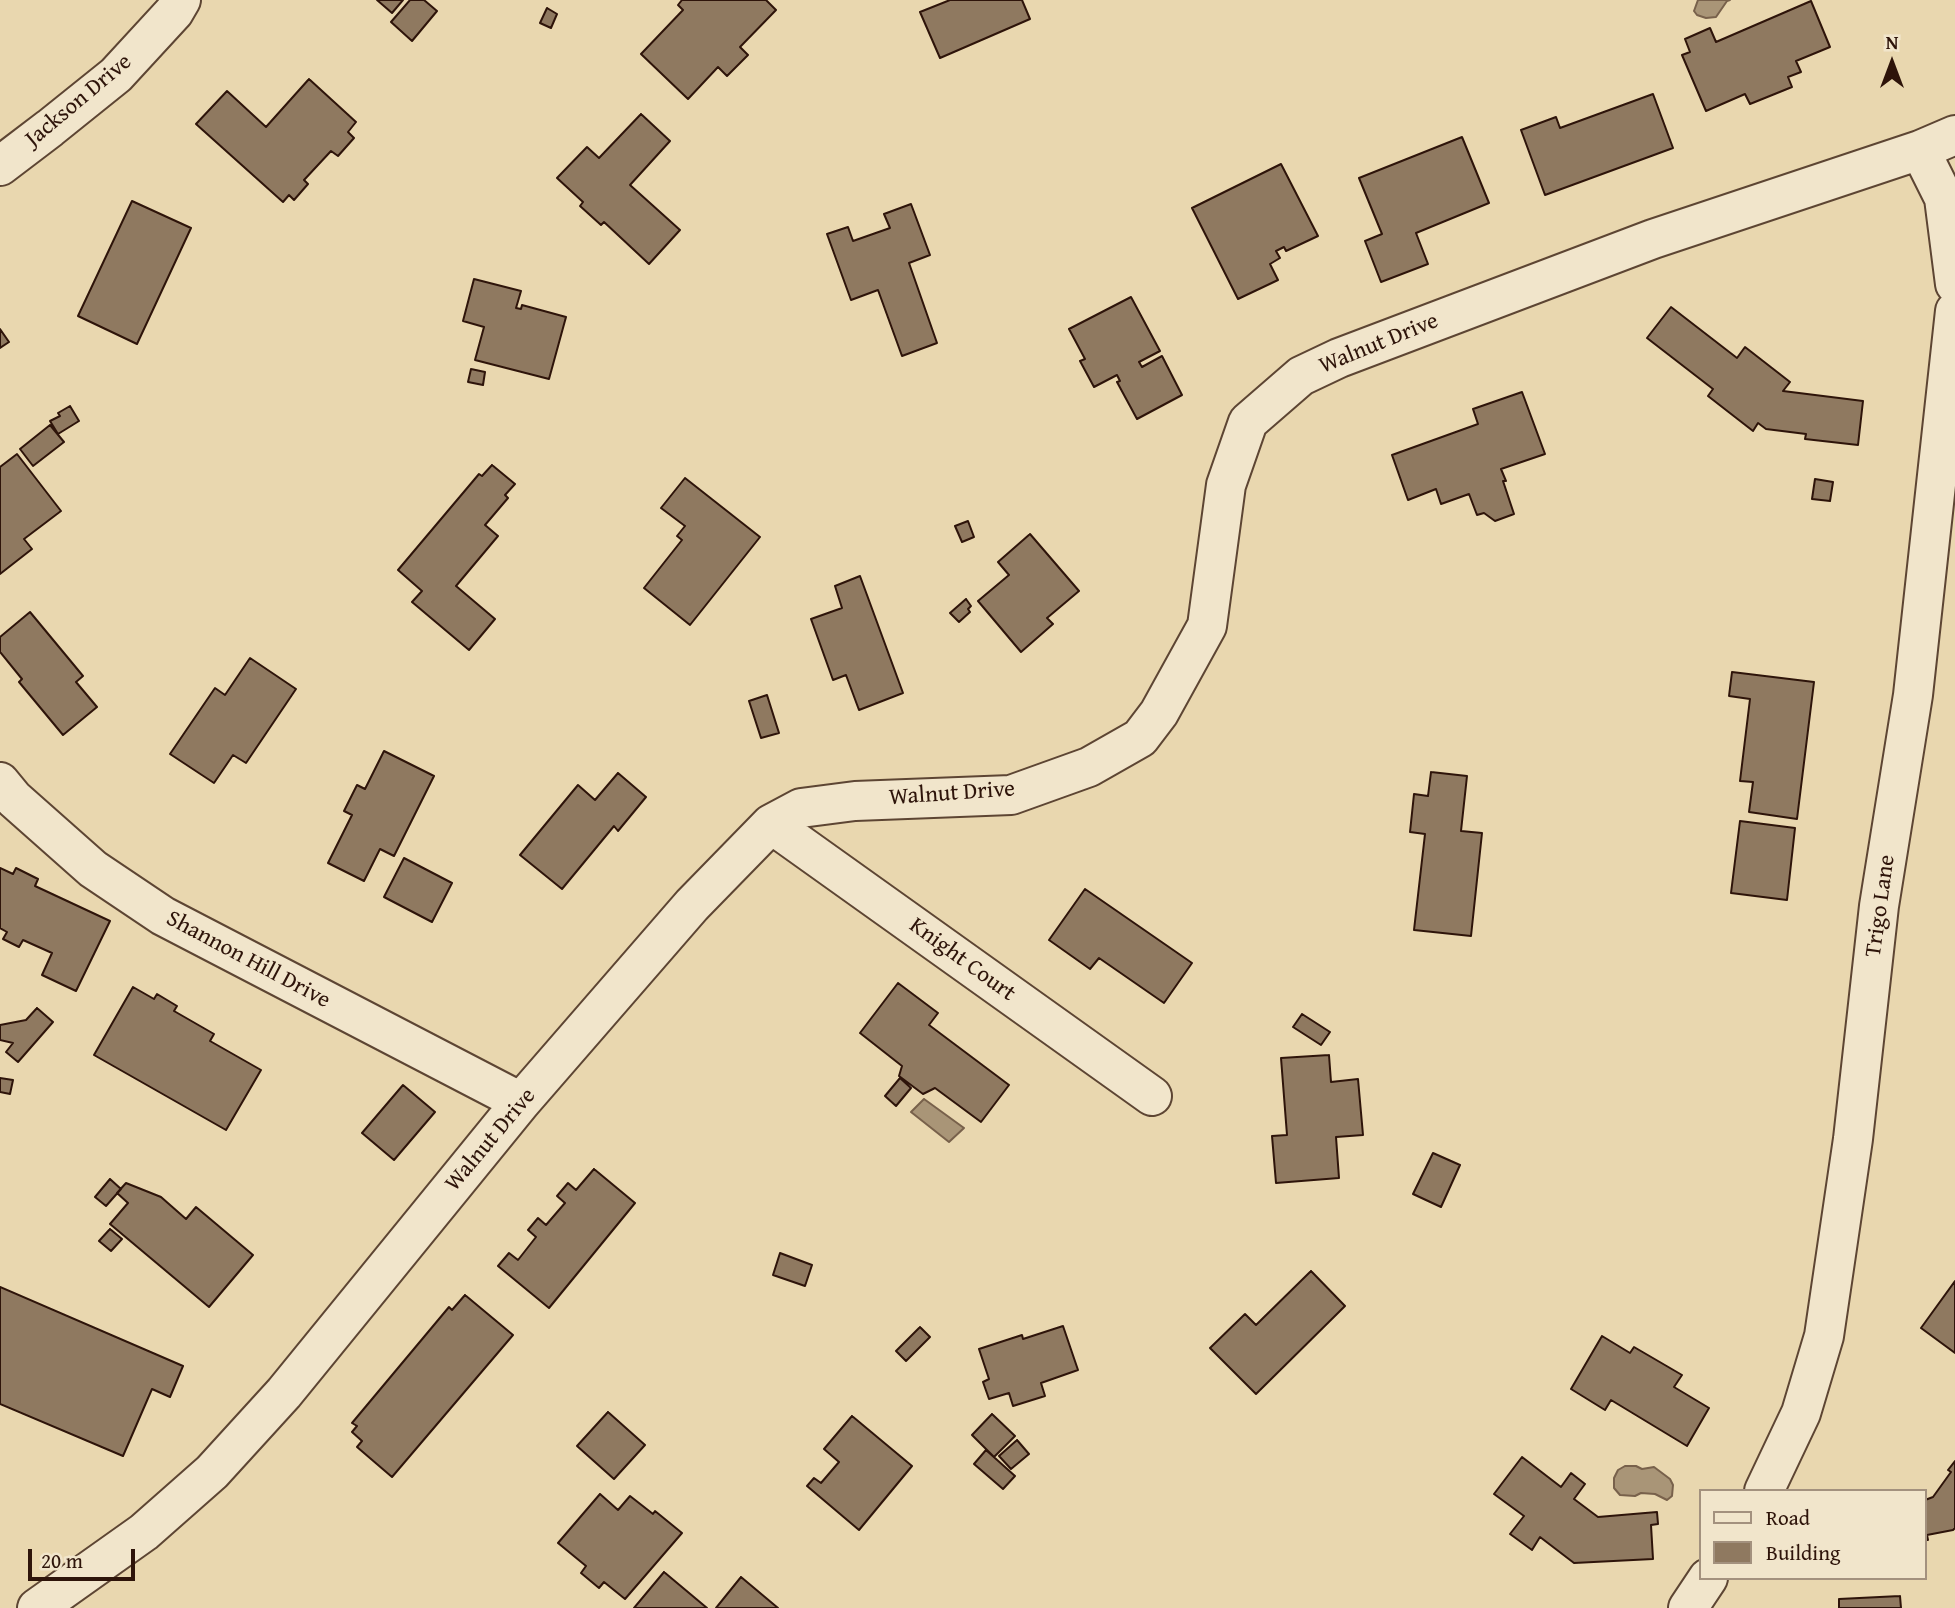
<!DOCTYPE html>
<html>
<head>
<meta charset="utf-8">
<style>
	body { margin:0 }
	#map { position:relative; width:1955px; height:1608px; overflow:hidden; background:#e9d7af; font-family:"Gentium Book Plus",serif }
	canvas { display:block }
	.legend { position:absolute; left:1699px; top:1489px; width:228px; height:91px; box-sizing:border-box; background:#f1e5cb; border:2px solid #a3917e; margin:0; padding:9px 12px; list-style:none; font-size:21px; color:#2e140a }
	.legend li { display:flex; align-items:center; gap:14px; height:35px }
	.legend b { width:35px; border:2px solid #a3917e }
	.north { position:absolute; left:1857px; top:28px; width:70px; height:70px; -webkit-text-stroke:5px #f1e5cb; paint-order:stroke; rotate:0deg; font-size:19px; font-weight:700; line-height:28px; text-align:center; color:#2e140a }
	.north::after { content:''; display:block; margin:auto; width:24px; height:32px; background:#2e140a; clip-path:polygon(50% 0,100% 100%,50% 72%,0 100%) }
	.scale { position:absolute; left:28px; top:1549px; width:107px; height:32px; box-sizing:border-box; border:4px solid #2e140a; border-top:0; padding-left:9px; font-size:21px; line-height:24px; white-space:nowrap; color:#2e140a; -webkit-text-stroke:5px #f1e5cb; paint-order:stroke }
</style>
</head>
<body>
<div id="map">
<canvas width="1955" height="1608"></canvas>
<ul class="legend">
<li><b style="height:9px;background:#f1e5cb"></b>Road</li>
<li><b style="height:19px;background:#8f7960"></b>Building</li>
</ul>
<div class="north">N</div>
<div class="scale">20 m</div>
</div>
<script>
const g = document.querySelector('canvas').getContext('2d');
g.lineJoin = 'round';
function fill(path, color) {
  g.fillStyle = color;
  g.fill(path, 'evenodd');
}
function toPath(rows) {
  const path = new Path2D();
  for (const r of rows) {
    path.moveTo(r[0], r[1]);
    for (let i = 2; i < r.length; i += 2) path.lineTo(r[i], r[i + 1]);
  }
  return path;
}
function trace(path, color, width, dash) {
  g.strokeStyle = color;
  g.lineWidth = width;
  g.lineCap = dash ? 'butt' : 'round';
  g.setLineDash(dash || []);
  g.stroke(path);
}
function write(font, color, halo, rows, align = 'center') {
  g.font = font + ' "Gentium Book Plus",serif';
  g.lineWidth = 6;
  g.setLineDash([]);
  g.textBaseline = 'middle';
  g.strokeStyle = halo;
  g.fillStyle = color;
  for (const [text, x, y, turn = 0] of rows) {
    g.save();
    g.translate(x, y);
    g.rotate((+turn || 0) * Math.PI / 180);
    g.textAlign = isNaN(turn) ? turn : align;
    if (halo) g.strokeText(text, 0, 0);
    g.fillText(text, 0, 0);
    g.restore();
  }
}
const water = toPath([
	[1698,0,1730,0,1727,1,1716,17,1706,18,1697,15,1694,11,1698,0],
	[924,1099,964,1128,949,1142,911,1112,924,1099],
	[1625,1466,1636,1466,1642,1469,1654,1467,1670,1479,1673,1485,1672,1496,1667,1500,1655,1494,1641,1493,1635,1496,1620,1495,1614,1488,1614,1478,1618,1470,1625,1466]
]);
fill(water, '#a99577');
trace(water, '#78614b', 2);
const building = toPath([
	[377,0,403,0,392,13,377,0],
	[410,0,424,0,437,11,412,41,391,22,410,0],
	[682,0,766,0,776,10,740,47,748,55,727,76,718,67,688,99,641,54,683,10,678,5,682,0],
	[950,0,1022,0,1030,19,940,58,920,12,950,0],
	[1811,1,1830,47,1796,61,1801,72,1788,77,1792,87,1750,104,1745,94,1706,111,1682,55,1690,52,1685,39,1710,28,1716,42,1811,1],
	[547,8,557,14,551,28,540,23,547,8],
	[309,79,356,122,348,132,354,138,338,156,331,151,304,180,308,184,294,200,289,195,283,202,196,124,227,91,266,127,309,79],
	[1653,94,1673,148,1545,195,1521,130,1556,117,1560,128,1653,94],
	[641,114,670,141,630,185,680,230,649,264,604,222,601,225,580,206,583,202,557,178,587,147,599,158,641,114],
	[1462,137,1489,203,1416,233,1428,264,1381,282,1365,241,1382,234,1359,178,1462,137],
	[1281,164,1318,236,1286,251,1284,247,1276,251,1280,258,1270,264,1278,280,1238,299,1192,208,1281,164],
	[132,201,191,228,137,344,78,316,132,201],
	[911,204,930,255,909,263,937,343,902,356,878,290,851,300,827,234,848,227,853,241,890,228,884,214,911,204],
	[474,279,521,291,516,308,521,309,522,305,566,317,549,379,475,360,484,327,463,321,474,279],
	[1131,297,1160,351,1139,362,1142,367,1162,356,1182,395,1137,419,1117,382,1120,381,1117,375,1094,387,1080,361,1085,359,1069,329,1131,297],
	[1671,307,1737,358,1745,347,1790,382,1783,391,1863,401,1858,445,1805,439,1806,434,1766,429,1758,423,1753,431,1708,396,1713,389,1647,338,1671,307],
	[0,329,9,342,0,348,0,329],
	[471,369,485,372,483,385,468,382,471,369],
	[1522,392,1545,454,1501,469,1506,481,1503,481,1514,514,1495,521,1484,513,1477,515,1469,494,1441,504,1436,489,1408,500,1392,455,1478,424,1473,409,1522,392],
	[70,406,79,421,58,434,50,421,60,416,58,413,70,406],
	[50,425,64,442,33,466,20,449,50,425],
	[17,454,61,511,24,539,32,549,0,574,0,467,17,454],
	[492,465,515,484,505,495,508,498,485,525,498,536,456,586,495,619,469,650,412,602,422,591,398,570,479,474,482,476,492,465],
	[685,478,760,537,690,625,644,588,682,540,677,536,685,526,661,508,685,478],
	[1815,479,1833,482,1830,501,1812,499,1815,479],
	[968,521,974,537,962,542,955,526,968,521],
	[1030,534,1079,591,1047,618,1053,624,1021,652,978,601,1009,575,998,562,1030,534],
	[860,576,903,693,859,710,846,675,833,680,811,619,842,608,835,586,860,576],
	[966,599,971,606,968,609,970,612,959,622,950,613,966,599],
	[30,612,83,676,76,682,97,707,63,735,19,682,22,679,0,652,0,637,30,612],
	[250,658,296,689,246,763,233,755,214,783,170,754,215,688,225,695,250,658],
	[1732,672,1814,682,1797,819,1749,812,1753,782,1740,781,1750,699,1729,696,1732,672],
	[767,695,779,733,761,738,749,701,767,695],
	[384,751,434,776,394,856,380,849,364,881,328,863,352,815,344,811,357,785,365,789,384,751],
	[1431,772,1467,776,1461,831,1482,833,1471,936,1414,930,1425,834,1410,832,1414,794,1428,796,1431,772],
	[618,773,646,797,618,831,614,826,562,889,520,855,578,785,595,800,618,773],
	[1740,821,1795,828,1787,900,1731,893,1740,821],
	[404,858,452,883,432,922,384,897,404,858],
	[0,868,13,874,16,868,38,879,35,886,110,921,76,991,42,975,52,953,23,940,19,947,3,939,7,932,0,928,0,868],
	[1085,889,1192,963,1164,1003,1099,958,1090,969,1049,940,1085,889],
	[898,983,938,1013,929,1025,1009,1085,981,1122,935,1088,923,1094,899,1076,902,1066,860,1033,898,983],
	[133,987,154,999,157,994,177,1006,174,1011,214,1034,210,1041,261,1070,226,1130,94,1055,133,987],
	[37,1008,53,1022,18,1062,6,1052,13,1043,0,1040,0,1025,26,1020,37,1008],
	[1302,1014,1330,1032,1321,1045,1293,1027,1302,1014],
	[1329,1055,1331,1082,1358,1079,1363,1135,1336,1137,1339,1178,1276,1183,1272,1136,1287,1135,1281,1058,1329,1055],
	[0,1078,13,1080,10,1094,0,1092,0,1078],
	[900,1078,911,1088,896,1106,885,1096,900,1078],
	[403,1085,435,1112,394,1160,362,1133,403,1085],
	[1433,1153,1460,1165,1441,1207,1413,1194,1433,1153],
	[594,1169,635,1203,549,1308,498,1266,509,1253,518,1260,536,1237,528,1230,538,1218,546,1225,565,1203,557,1196,568,1183,576,1190,594,1169],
	[110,1179,121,1189,106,1206,95,1197,110,1179],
	[126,1183,161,1197,186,1219,196,1207,253,1255,209,1307,110,1224,128,1203,117,1193,126,1183],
	[110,1229,122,1239,111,1251,99,1241,110,1229],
	[780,1253,812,1265,805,1286,773,1275,780,1253],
	[1311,1271,1345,1306,1256,1394,1210,1348,1245,1314,1256,1325,1311,1271],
	[1955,1281,1955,1353,1921,1328,1955,1281],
	[0,1287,183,1366,170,1397,152,1389,123,1456,0,1404,0,1287],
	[465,1295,513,1335,392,1477,357,1447,362,1441,352,1432,357,1426,352,1423,449,1307,452,1310,465,1295],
	[1063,1326,1078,1370,1041,1383,1045,1396,1013,1406,1009,1393,989,1399,983,1382,989,1379,979,1349,1022,1335,1023,1339,1063,1326],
	[920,1327,930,1337,906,1361,896,1351,920,1327],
	[1602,1336,1630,1353,1634,1347,1682,1375,1674,1387,1709,1408,1687,1446,1611,1400,1605,1410,1571,1389,1602,1336],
	[608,1412,645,1445,614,1479,577,1446,608,1412],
	[992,1414,1015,1436,994,1457,972,1435,992,1414],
	[852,1416,912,1466,859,1530,807,1486,814,1478,821,1483,839,1462,824,1449,852,1416],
	[1017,1440,1029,1454,1011,1469,999,1456,1017,1440],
	[986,1450,1015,1476,1003,1489,974,1464,986,1450],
	[1522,1457,1561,1487,1571,1473,1585,1484,1574,1499,1598,1517,1657,1512,1658,1524,1651,1525,1653,1559,1574,1563,1540,1537,1532,1550,1510,1534,1524,1516,1494,1494,1522,1457],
	[1955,1461,1955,1528,1953,1530,1927,1535,1928,1540,1925,1540,1925,1500,1933,1497,1951,1472,1948,1470,1955,1461],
	[600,1494,618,1510,630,1496,653,1514,655,1511,682,1533,625,1599,604,1582,599,1588,581,1573,586,1566,558,1543,600,1494],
	[664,1572,707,1608,634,1608,664,1572],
	[741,1577,778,1608,716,1608,741,1577],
	[1900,1596,1901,1608,1839,1608,1839,1599,1900,1596]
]);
fill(building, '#8f7960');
trace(building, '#2e140a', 2);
const minor = toPath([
	[1920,150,1944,198,1955,284],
	[0,166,50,128,116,75,174,12,181,0],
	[0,782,14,799,93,869,163,916,521,1102],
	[771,824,1152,1096],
	[1764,1491,1801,1413,1824,1336,1853,1139,1879,906,1913,695,1955,311],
	[37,1608,144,1532,212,1472,284,1393,521,1102,692,905,771,824,801,808,855,801,1011,795,1089,767,1140,738,1159,713,1207,626,1226,485,1248,422,1301,376,1339,358,1653,239,1920,150,1955,135],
	[1688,1608,1708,1578]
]);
trace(minor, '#5d4533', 42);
trace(minor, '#f1e5cb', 38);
write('23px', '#2e140a', '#f1e5cb', [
	["Jackson Drive",79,101,-40],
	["Walnut Drive",1379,344,-22],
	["Walnut Drive",952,794,-4],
	["Trigo Lane",1881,906,-82],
	["Shannon Hill Drive",248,960,28],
	["Knight Court",962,960,36],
	["Walnut Drive",491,1140,-50]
]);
</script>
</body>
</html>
